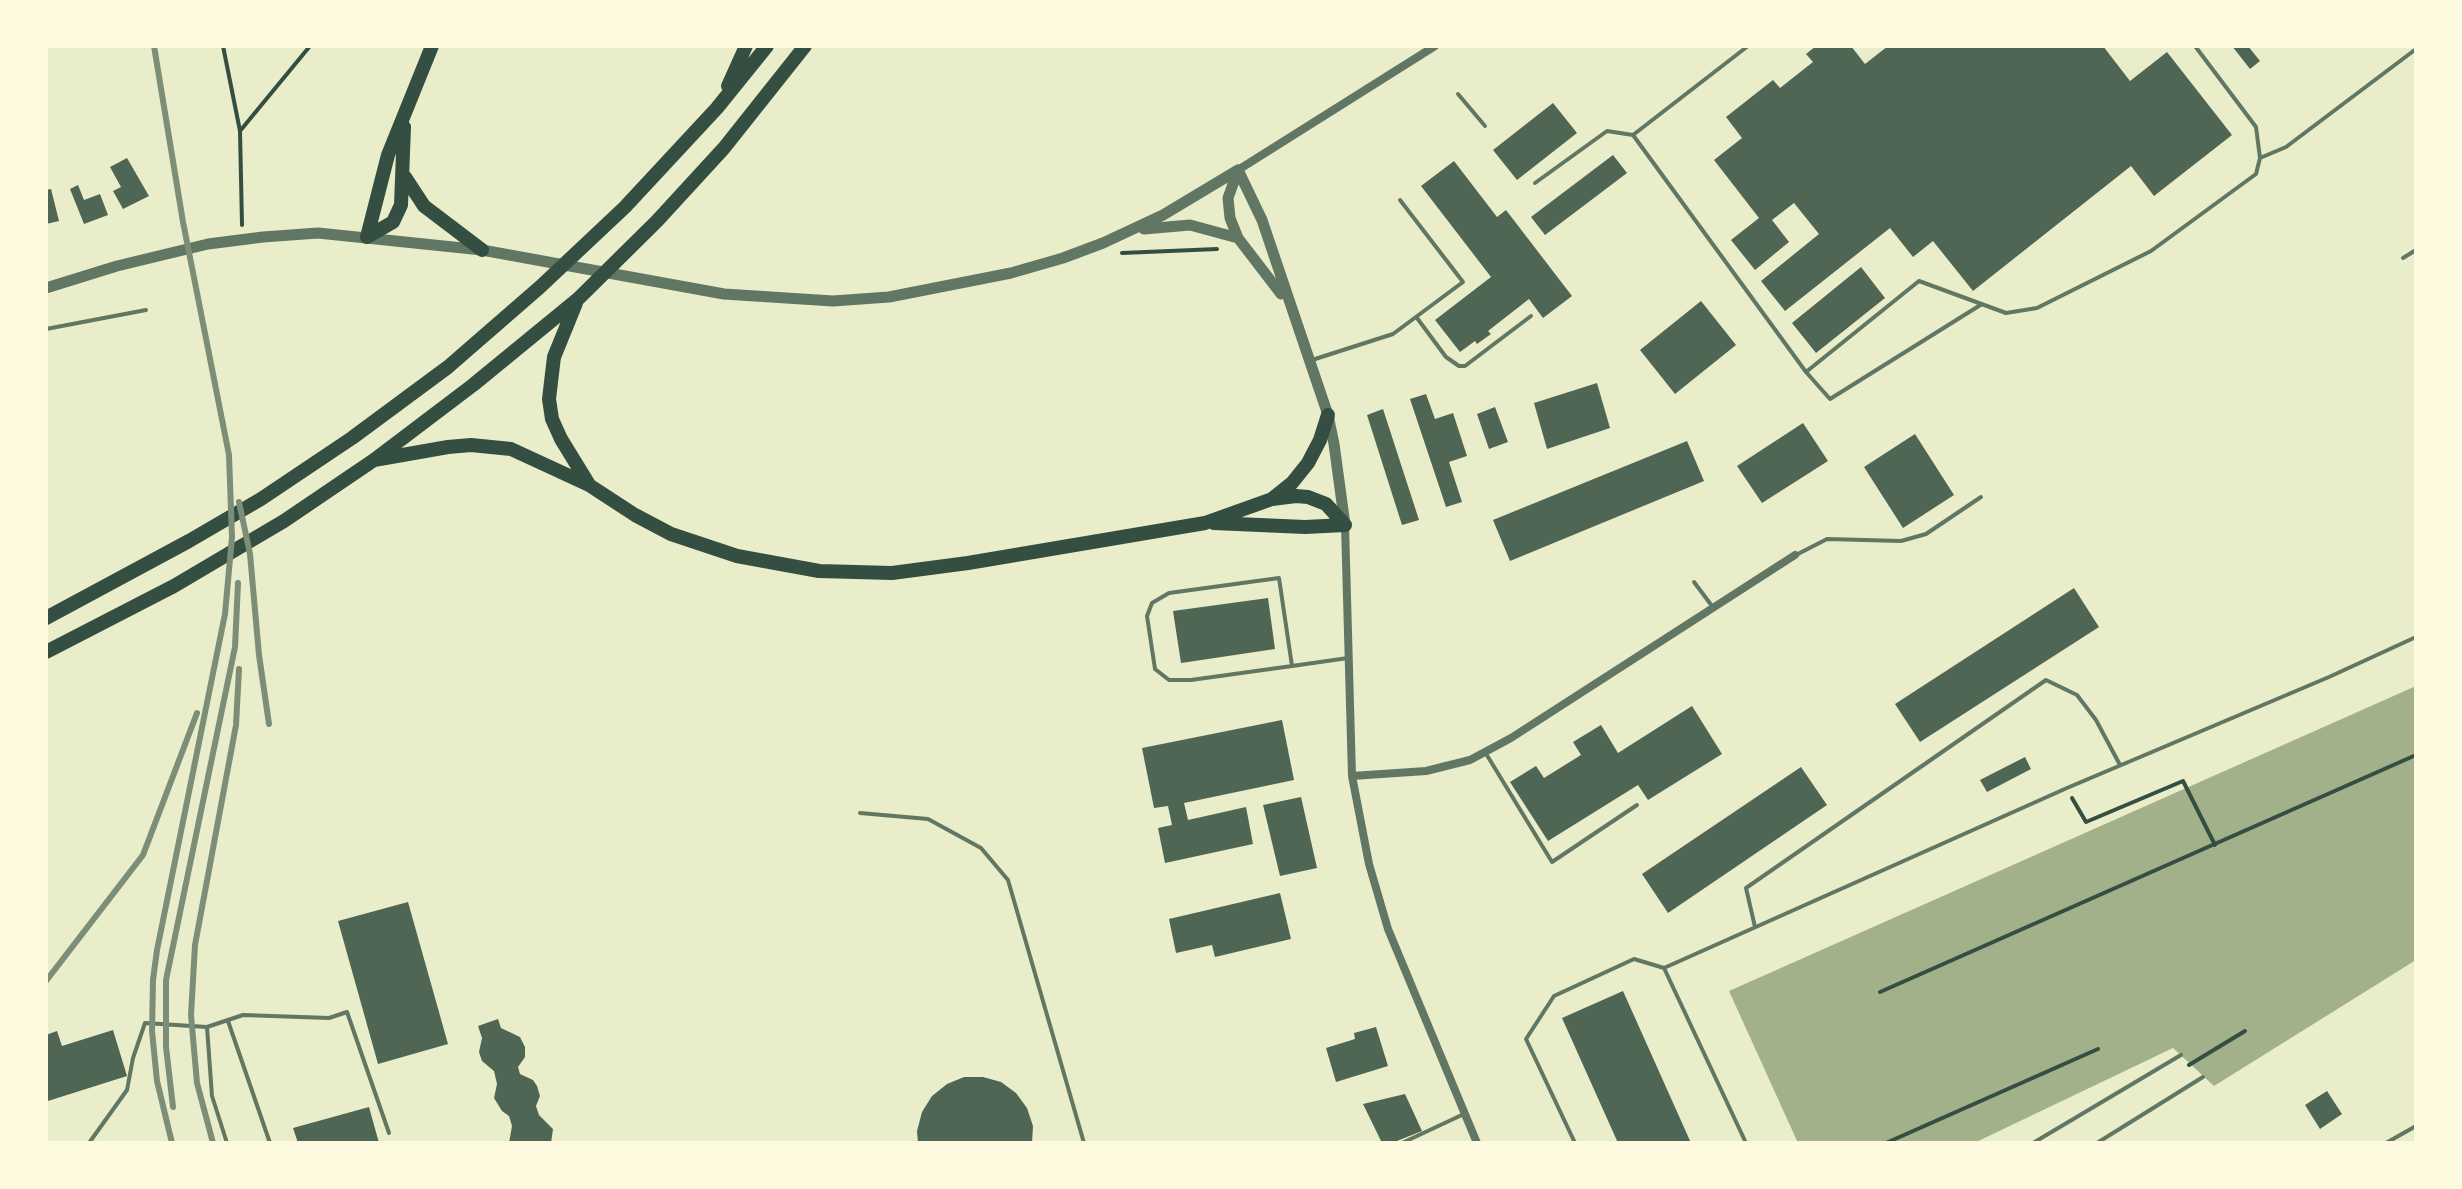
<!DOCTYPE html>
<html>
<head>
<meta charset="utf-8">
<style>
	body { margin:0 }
	#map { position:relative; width:2462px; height:1189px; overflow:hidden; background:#e9edc9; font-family:"Sofia Sans Condensed",sans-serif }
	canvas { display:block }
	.frame { position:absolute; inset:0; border:48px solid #fefae0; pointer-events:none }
</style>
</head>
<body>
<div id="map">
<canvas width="2462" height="1189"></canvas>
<div class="frame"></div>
</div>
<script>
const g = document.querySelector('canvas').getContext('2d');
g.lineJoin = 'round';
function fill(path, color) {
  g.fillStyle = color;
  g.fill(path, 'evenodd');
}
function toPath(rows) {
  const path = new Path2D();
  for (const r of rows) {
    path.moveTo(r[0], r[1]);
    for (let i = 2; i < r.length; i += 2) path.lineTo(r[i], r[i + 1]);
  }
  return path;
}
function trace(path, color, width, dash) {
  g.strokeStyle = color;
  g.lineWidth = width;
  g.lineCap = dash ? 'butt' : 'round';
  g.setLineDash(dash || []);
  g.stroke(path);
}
fill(toPath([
	[2416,686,2416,960,2214,1086,2173,1048,1974,1143,1798,1143,1729,991]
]), '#a3b18a');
fill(toPath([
	[1816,46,1851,46,1865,64,1888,46,2103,46,2130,81,2167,52,2232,135,2154,196,2131,166,1973,291,1933,241,1913,257,1890,228,1785,311,1761,281,1819,234,1794,203,1772,220,1789,242,1755,270,1731,240,1759,218,1714,160,1742,138,1726,117,1773,80,1780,88,1813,62,1806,54],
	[2232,46,2248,46,2260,61,2250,69],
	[1553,103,1577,133,1517,180,1493,150],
	[1613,155,1627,173,1545,235,1531,217],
	[127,158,149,196,123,209,113,191,121,187,110,167],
	[1454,161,1497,217,1506,210,1572,296,1543,318,1529,299,1488,331,1491,334,1477,344,1475,341,1460,352,1435,320,1491,277,1421,186],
	[78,185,84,200,100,194,108,215,84,224,70,189],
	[51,189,59,221,46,224,46,190],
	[1861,267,1885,298,1816,353,1792,323],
	[1701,301,1736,345,1675,394,1640,350],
	[1597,383,1610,428,1547,449,1534,403],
	[1426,394,1435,419,1453,413,1467,456,1449,462,1462,502,1446,507,1410,399],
	[1495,407,1508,442,1489,449,1477,414],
	[1383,409,1419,520,1402,525,1367,415],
	[1803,423,1828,461,1762,503,1737,466],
	[1915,434,1954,495,1903,528,1864,467],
	[1687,441,1704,481,1510,561,1493,520],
	[2074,588,2099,627,1920,742,1895,704],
	[1268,598,1275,649,1181,663,1173,611],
	[1692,706,1722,754,1648,800,1638,785,1548,841,1510,782,1536,766,1544,778,1581,755,1573,742,1601,725,1618,753],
	[1282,720,1294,780,1184,803,1188,820,1246,807,1253,844,1165,863,1158,828,1172,825,1168,806,1154,808,1142,748],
	[2025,757,2031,769,1987,792,1980,780],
	[1801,767,1827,805,1668,913,1642,874],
	[1301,797,1317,868,1280,876,1263,805],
	[1280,893,1291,939,1215,957,1212,945,1176,953,1169,919],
	[408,902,448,1044,378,1064,338,921],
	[1623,991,1691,1143,1618,1143,1562,1018],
	[498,1019,501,1028,520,1037,525,1047,525,1057,518,1067,520,1074,533,1080,537,1086,540,1096,536,1106,539,1115,553,1129,551,1143,509,1143,512,1126,509,1116,502,1111,494,1098,497,1084,494,1071,482,1061,479,1052,482,1038,478,1026],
	[1376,1027,1388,1066,1336,1082,1326,1048,1355,1039,1354,1033],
	[113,1030,127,1076,48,1101,46,1093,46,1035,57,1031,62,1046],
	[964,1077,983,1077,1001,1082,1016,1093,1027,1108,1033,1126,1032,1143,918,1143,917,1131,922,1112,932,1096,947,1084],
	[2327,1091,2342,1114,2320,1129,2305,1105],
	[1405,1094,1422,1131,1392,1143,1382,1143,1363,1104],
	[369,1107,379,1143,298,1143,293,1128]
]), '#4f6655');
trace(toPath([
	[223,46,240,131,242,225],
	[240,131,310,46],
	[1122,253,1217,249],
	[2072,798,2086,822,2183,781,2215,845],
	[1880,992,2416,755],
	[2189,1065,2245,1031],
	[1886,1143,2098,1049]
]), '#344e41', 4);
trace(toPath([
	[1458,94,1485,126],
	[1633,135,1748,46],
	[2260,158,2286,147,2416,49],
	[1535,183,1607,131,1633,135,1806,372],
	[2403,258,2416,250],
	[1982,304,1830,399,1806,372,1919,281,2006,313,2037,308,2151,251,2256,174,2260,158,2256,127,2195,46],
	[1417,318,1446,357,1459,366,1465,366,1531,316],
	[46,329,146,310],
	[1312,360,1393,334,1463,282,1400,200],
	[1796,555,1827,539,1901,541,1926,534,1981,497],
	[1694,582,1712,606],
	[1292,666,1279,578,1169,593,1152,603,1147,616,1155,669,1169,680,1191,680,1292,666,1348,658],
	[1485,752,1552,862,1637,805],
	[860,813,928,819,981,848,1008,880,1084,1143],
	[1755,927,1746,888,2046,680,2077,695,2096,720,2120,765],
	[228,1021,270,1143],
	[207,1027,212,1096,227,1143],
	[89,1143,127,1090,133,1058,145,1023,207,1027,243,1015,329,1018,347,1012,389,1133],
	[1402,1143,1464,1114],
	[1575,1143,1526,1039,1554,996,1634,959,1664,968],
	[1746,1143,1664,968,2067,788,2329,677,2416,637],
	[2033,1143,2181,1055],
	[2097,1143,2203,1077],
	[2386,1143,2416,1126]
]), '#617663', 4);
trace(toPath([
	[1238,170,1435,46],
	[1345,525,1352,776,1369,864,1388,929,1477,1143],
	[1352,776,1426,771,1470,760,1511,738,1795,555]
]), '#617663', 8);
trace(toPath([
	[1238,170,1262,220,1328,415,1334,444,1345,525],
	[1238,170,1228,198,1230,218,1238,238,1281,294],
	[1144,229,1190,225,1238,238],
	[46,288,117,266,208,244,263,237,318,233,482,250,724,294,833,301,889,297,1011,273,1063,258,1103,243,1163,215,1238,170]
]), '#617663', 11);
trace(toPath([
	[728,86,746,46],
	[405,177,424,206,482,250],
	[367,237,388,155,432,46],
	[367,237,393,222,401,205,404,127],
	[576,303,554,357,549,399,552,419,561,439,588,483],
	[374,460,448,447,471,445,511,449,589,485,635,515,671,534,737,556,819,571,892,573,968,563,1205,523,1272,499,1296,496,1308,497,1326,504,1345,525],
	[1272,499,1292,483,1308,463,1320,440,1328,415],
	[1214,523,1305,527,1345,525],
	[46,618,189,541,261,499,352,438,448,367,540,287,625,207,717,108,767,46],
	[46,652,174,586,284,521,374,460,473,385,578,299,657,221,724,148,805,46]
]), '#344e41', 14);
trace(toPath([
	[154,46,183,222,229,455,232,537,225,614,157,950,153,980,152,1031,157,1081,172,1143],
	[239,502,250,554,259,655,269,724],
	[46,981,143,855,197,713],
	[173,1107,166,1047,166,980,235,647,238,583],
	[213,1143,197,1083,191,1015,195,945,236,725,239,669]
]), '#7c8e77', 6);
</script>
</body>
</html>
